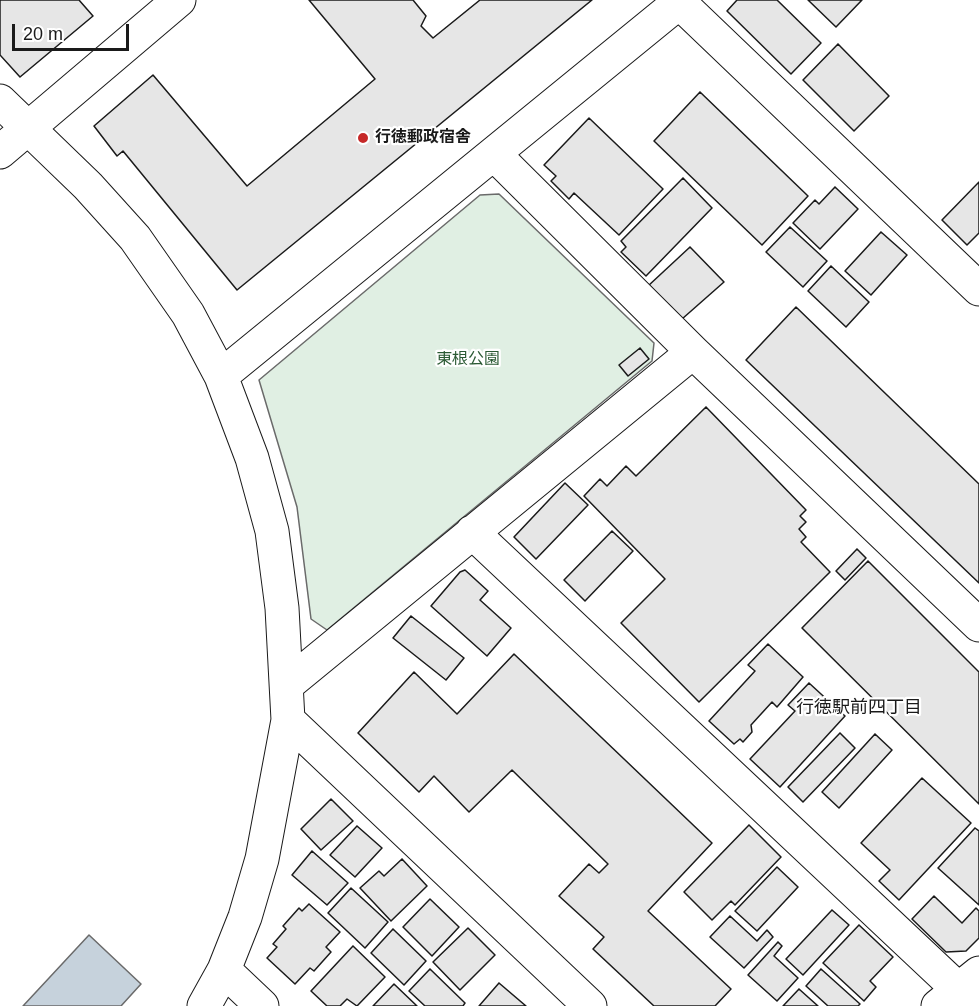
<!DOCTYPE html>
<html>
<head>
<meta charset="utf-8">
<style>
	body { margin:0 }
	#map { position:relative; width:979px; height:1006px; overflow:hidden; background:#fff; font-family:Arial,sans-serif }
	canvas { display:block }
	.scale { position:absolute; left:12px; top:24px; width:117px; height:27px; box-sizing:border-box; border:3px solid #1a1a1a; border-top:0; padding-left:8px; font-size:18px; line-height:21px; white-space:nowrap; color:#1a1a1a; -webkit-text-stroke:4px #fff; paint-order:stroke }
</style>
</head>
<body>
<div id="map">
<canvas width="979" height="1006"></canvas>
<div class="scale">20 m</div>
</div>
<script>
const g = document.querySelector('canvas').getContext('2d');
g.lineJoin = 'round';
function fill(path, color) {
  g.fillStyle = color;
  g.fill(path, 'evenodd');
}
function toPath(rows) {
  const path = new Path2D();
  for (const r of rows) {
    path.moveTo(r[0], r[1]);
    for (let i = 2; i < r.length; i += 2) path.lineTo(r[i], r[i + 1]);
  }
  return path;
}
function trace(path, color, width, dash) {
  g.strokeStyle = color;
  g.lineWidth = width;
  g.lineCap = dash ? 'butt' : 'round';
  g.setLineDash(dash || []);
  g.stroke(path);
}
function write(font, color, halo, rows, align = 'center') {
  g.font = font + ' Arial,"Noto Sans JP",sans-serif';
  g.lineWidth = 4.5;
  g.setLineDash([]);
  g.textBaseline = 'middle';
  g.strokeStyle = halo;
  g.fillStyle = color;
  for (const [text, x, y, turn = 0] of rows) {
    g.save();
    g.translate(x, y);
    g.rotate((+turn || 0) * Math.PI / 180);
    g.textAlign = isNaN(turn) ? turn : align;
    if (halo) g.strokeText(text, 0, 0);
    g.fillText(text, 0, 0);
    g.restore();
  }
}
const green = toPath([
	[499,194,654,343,652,361,327,630,311,619,297,507,259,380,480,195,499,194]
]);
fill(green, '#e0efe3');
trace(green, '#6a6a6a', 1.5);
const water = toPath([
	[89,935,141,984,121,1006,23,1006,89,935]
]);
fill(water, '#c6d2dc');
trace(water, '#6a6a6a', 1.5);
const building = toPath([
	[0,0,79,0,93,16,20,77,0,55,0,0],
	[309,0,413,0,426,16,421,26,433,38,480,0,592,0,237,290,123,151,117,156,94,126,153,75,247,186,375,79,309,0],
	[737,0,777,0,821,43,791,74,727,11,737,0],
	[808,0,862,0,836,27,808,0],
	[838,44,889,96,854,131,803,80,838,44],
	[700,92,808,196,762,245,654,141,700,92],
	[589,118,663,189,619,235,574,193,569,199,551,181,556,176,544,165,589,118],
	[683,178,712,208,646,276,621,252,626,247,621,241,683,178],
	[979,182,979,233,967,245,942,220,979,182],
	[835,187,858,209,820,249,793,223,815,200,819,204,835,187],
	[790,227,827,261,803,287,766,252,790,227],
	[881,232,907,255,871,295,845,271,881,232],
	[690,247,724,282,682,319,648,286,690,247],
	[831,266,869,302,846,327,808,291,831,266],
	[796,307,979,484,979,583,746,360,796,307],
	[640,348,649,359,628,376,619,365,640,348],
	[706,407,806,510,800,516,806,522,799,529,806,537,801,542,830,572,699,702,621,623,665,579,584,496,600,479,607,486,626,466,636,476,706,407],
	[565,483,588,505,536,559,514,537,565,483],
	[612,531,633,551,585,601,564,580,612,531],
	[857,549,866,558,845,580,836,571,857,549],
	[868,561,979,672,979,804,802,628,868,561],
	[465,570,488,591,480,600,511,628,487,656,431,606,460,572,465,570],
	[411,616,464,658,446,680,393,638,411,616],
	[768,644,803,677,777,707,772,702,751,725,752,732,743,742,740,739,734,744,709,721,755,671,748,665,768,644],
	[514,654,712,843,648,911,731,989,715,1006,654,1006,593,949,604,937,559,896,589,864,599,873,608,864,512,770,469,812,434,776,419,792,358,733,414,672,457,714,514,654],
	[809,683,845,716,780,787,750,759,795,711,788,705,809,683],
	[840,733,855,748,803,802,788,787,840,733],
	[875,734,892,750,839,808,822,792,875,734],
	[922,778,971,823,899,900,879,881,890,870,861,843,922,778],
	[331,799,353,821,321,850,301,829,331,799],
	[749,825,781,857,735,905,731,901,712,920,684,892,749,825],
	[357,826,382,848,355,877,330,855,357,826],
	[975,828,979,831,979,905,938,868,975,828],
	[312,851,348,883,327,905,292,875,312,851],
	[402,859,427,886,391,921,360,888,379,871,384,876,402,859],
	[777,867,798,887,757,931,735,911,777,867],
	[351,888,388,922,365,948,328,913,351,888],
	[934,896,962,923,976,908,979,911,979,938,966,951,946,952,912,919,934,896],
	[430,899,459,927,432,956,403,927,430,899],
	[309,904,340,932,326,947,331,952,314,971,310,968,295,984,267,958,277,947,273,944,286,929,283,926,299,908,302,911,309,904],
	[832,910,849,925,803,975,786,959,832,910],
	[730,916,757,941,767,930,773,937,744,968,710,937,730,916],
	[859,925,893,957,870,981,876,987,864,1001,823,963,859,925],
	[468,928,495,955,460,990,433,962,468,928],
	[393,929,426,961,404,985,371,953,393,929],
	[778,942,782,946,774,956,798,978,777,1001,748,975,778,942],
	[353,946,385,977,357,1006,347,999,340,1006,327,1006,311,991,353,946],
	[430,969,465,1003,463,1006,425,1006,409,991,430,969],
	[821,969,860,1004,858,1006,828,1006,806,986,821,969],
	[499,983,526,1006,479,1006,499,983],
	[394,984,417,1006,373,1006,394,984],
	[799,989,818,1006,783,1006,799,989]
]);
fill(building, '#e6e6e6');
trace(building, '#1a1a1a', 1.5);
const minor = toPath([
	[679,2,979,289],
	[0,101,88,186,135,238,188,314,221,376,252,458,272,531,282,608,288,720,262,859,245,917,224,970,204,1006],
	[0,152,179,0],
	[494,154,693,352,979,625],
	[221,376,682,0],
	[472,532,976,1006],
	[288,684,693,352],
	[288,720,590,1006],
	[224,970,262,1006],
	[938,1006,979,973]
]);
trace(minor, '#1a1a1a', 35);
trace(minor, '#fff', 33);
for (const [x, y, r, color] of [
	[363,138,6,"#c62828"]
]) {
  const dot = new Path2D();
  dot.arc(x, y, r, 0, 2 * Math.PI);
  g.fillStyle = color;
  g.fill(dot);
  trace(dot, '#fff', 2);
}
write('bold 16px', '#1a1a1a', '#fff', [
	["行徳郵政宿舎",375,138]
], 'left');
write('16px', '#2b5a34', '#fff', [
	["東根公園",468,360]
]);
write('18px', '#1a1a1a', '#fff', [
	["行徳駅前四丁目",859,708]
]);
</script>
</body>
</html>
